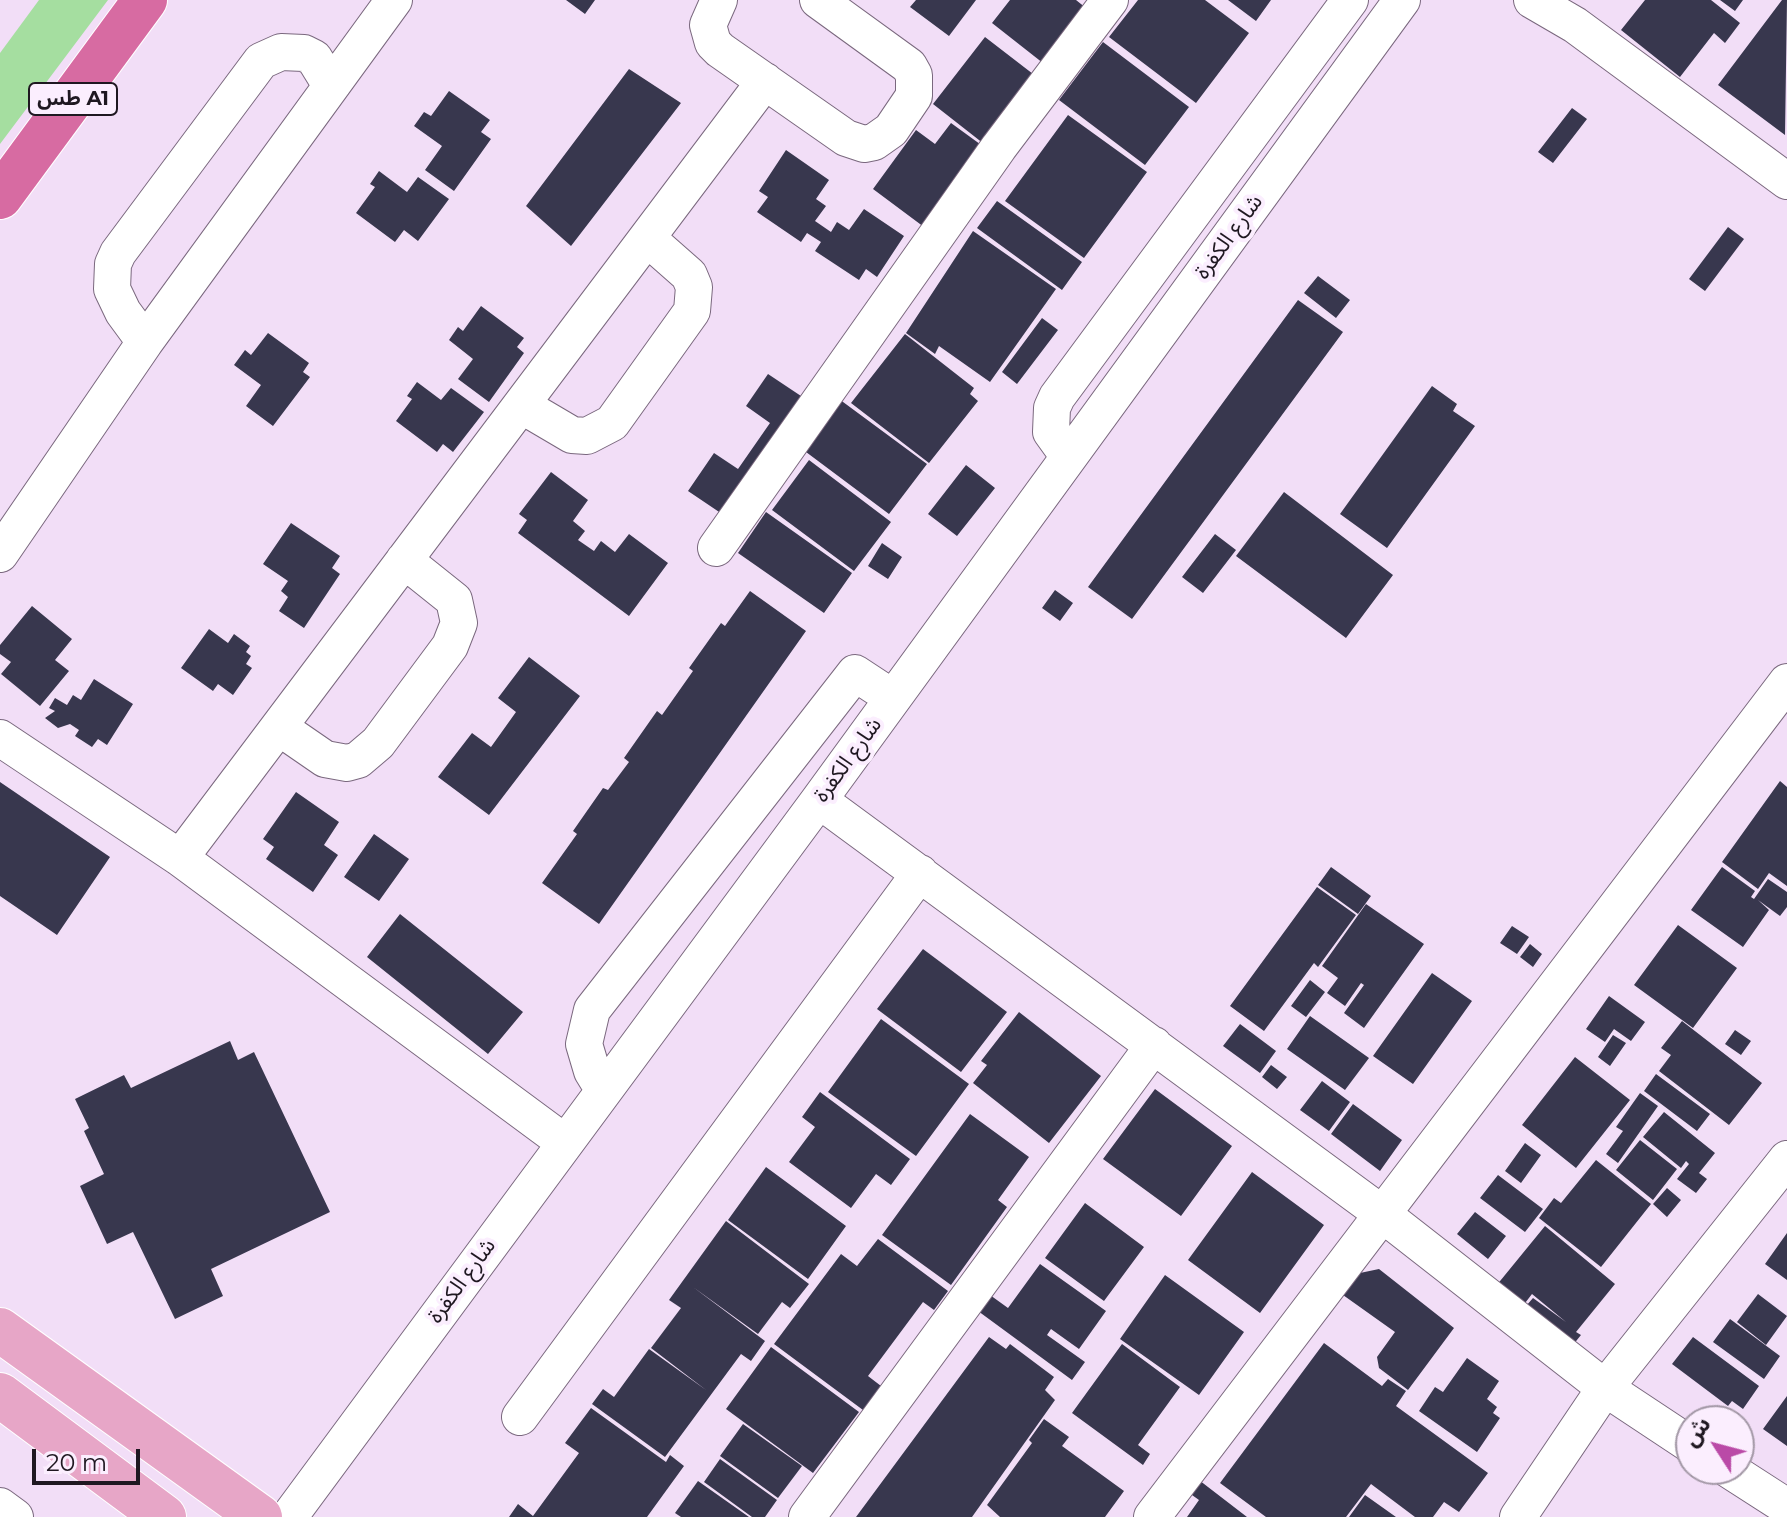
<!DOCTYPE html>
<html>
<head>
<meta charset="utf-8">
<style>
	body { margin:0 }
	#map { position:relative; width:1787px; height:1517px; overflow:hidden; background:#f2def7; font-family:Montserrat,"Noto Sans Arabic",sans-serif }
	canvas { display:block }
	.north { position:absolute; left:1675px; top:1405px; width:80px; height:80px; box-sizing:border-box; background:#fbeefe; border:2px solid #a398a6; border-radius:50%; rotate:306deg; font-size:22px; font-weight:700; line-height:32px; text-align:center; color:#1f1821 }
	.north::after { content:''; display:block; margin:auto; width:28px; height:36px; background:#ba4aa7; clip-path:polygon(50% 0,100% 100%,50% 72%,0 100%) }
	.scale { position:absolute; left:32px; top:1449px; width:108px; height:36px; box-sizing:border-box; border:4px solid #1f1821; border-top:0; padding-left:10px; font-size:24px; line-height:28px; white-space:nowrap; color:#1f1821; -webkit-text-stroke:6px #fbeefe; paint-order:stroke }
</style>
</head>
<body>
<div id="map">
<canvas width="1787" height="1517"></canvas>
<div class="north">ش</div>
<div class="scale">20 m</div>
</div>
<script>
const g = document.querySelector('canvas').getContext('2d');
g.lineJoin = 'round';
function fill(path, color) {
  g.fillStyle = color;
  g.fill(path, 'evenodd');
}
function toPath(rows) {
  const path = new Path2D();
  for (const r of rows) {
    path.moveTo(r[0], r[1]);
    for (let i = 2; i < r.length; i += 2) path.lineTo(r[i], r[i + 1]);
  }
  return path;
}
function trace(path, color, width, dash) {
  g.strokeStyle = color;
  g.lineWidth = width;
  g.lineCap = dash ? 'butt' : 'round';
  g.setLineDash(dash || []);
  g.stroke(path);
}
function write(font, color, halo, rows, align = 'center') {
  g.font = font + ' Montserrat,"Noto Sans Arabic",sans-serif';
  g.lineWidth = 8;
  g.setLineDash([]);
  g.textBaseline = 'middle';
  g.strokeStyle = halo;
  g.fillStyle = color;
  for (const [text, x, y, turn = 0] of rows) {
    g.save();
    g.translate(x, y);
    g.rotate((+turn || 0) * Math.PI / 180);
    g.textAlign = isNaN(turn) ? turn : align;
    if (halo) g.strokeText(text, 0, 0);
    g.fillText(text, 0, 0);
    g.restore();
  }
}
fill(toPath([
	[39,0,108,0,0,144,0,53]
]), '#a5dea0');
fill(toPath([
	[566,0,595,0,585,14],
	[916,0,976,0,949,36,910,7],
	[1010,0,1076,0,1091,12,1048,67,992,23],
	[1138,0,1205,0,1249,33,1196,103,1109,37],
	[1228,0,1271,0,1256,21],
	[1645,0,1711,0,1740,23,1725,43,1714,33,1680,77,1621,30],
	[1720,0,1743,0,1735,11],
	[1782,0,1787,0,1785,135,1718,85],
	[985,37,1046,84,993,151,933,104],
	[1103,42,1189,107,1145,165,1059,100],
	[629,69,681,103,571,246,526,206],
	[449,91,490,120,481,132,491,139,454,191,425,170,442,146,414,126,424,112,431,116],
	[1572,108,1587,119,1553,163,1538,152],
	[1068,115,1147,172,1084,258,1005,201],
	[951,123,984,147,924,227,873,189,916,130,935,144],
	[786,150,829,180,816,199,826,206,815,221,831,232,837,222,849,230,864,209,904,236,877,277,866,269,859,280,815,251,821,242,807,233,801,242,757,212,768,197,759,191],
	[379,171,407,192,418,177,449,199,418,241,404,230,395,242,356,213,375,187,370,184],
	[997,201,1082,262,1062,290,977,228],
	[1728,227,1744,239,1705,291,1689,279],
	[973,231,1056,289,990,382,939,346,935,354,906,333],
	[1318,276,1350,300,1336,318,1304,293],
	[1298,300,1343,332,1132,619,1088,587],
	[481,306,524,338,517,347,524,353,489,402,458,379,473,359,449,340,458,327,463,331],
	[1042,318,1058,330,1017,384,1002,372],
	[268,333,309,363,303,372,310,377,273,426,246,406,261,385,234,365,245,350,251,355],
	[905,334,974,388,970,394,978,401,929,463,851,403],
	[768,374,810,402,731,520,688,491,714,453,738,469,770,423,746,406],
	[417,382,441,400,451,388,484,412,453,452,443,444,437,452,396,421,412,399,407,396],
	[1432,386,1457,404,1453,411,1475,426,1387,548,1340,514],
	[839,399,927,464,889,514,802,449],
	[809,460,891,522,854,571,772,510],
	[966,465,995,488,957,536,928,514],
	[551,472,588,500,573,521,585,531,578,540,594,551,601,541,615,552,629,534,668,563,629,616,518,533,527,520,519,514],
	[1284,492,1393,575,1346,638,1236,556],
	[766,512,852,573,824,613,738,553],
	[291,523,340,556,332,568,340,574,304,628,279,611,288,597,281,591,288,581,263,564],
	[1215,534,1236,550,1203,593,1182,577],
	[882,543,902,557,888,579,868,566],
	[1055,590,1073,603,1060,621,1042,608],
	[750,591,806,631,599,924,542,883,577,834,573,831,603,788,608,790,629,762,624,758,657,711,662,715,693,671,689,668,721,623,725,626],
	[32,606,72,639,55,660,69,671,40,706,1,674,11,662,0,654,0,645],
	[209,629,228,643,234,634,250,646,246,652,251,656,246,664,252,668,233,695,218,684,213,691,181,668],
	[529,657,580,696,489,815,438,777,472,733,491,747,516,712,498,698],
	[94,679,133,704,107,745,98,739,92,747,75,736,79,730,70,724,58,728,45,718,55,711,49,708,55,698,67,705,73,695,81,700],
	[1780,781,1787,787,1787,886,1769,873,1758,889,1722,862],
	[0,782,110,857,57,935,0,896],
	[296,792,339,822,324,845,338,855,313,892,266,859,274,847,263,839],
	[374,834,409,859,379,901,344,877],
	[1331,867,1371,896,1358,914,1318,885],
	[1722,867,1755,891,1751,897,1754,899,1768,879,1787,892,1787,907,1780,916,1758,900,1769,910,1743,947,1691,910],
	[1317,887,1356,915,1318,967,1314,963,1264,1031,1230,1006],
	[1366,904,1424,944,1364,1028,1344,1013,1364,985,1361,983,1345,1006,1327,993,1338,978,1322,966],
	[400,914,523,1012,488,1054,367,957],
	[1678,925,1737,968,1693,1028,1634,985],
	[1512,926,1529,937,1517,954,1500,943],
	[1530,944,1542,954,1533,967,1520,957],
	[923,949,1007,1012,961,1072,877,1009],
	[1432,973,1472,1001,1413,1084,1373,1056],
	[1310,980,1325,992,1306,1017,1291,1006],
	[1609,996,1645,1022,1631,1041,1614,1029,1605,1042,1586,1029],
	[1019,1012,1101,1076,1049,1143,973,1083,987,1065,981,1061],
	[1310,1016,1369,1058,1345,1090,1287,1049],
	[881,1019,969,1084,916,1156,828,1092],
	[1682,1021,1762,1083,1729,1125,1659,1071,1671,1055,1661,1048],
	[1240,1024,1276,1051,1260,1073,1223,1046],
	[1735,1030,1751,1041,1741,1055,1725,1044],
	[1613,1035,1626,1043,1610,1066,1598,1057],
	[230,1041,238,1060,254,1052,330,1212,211,1269,223,1296,175,1319,133,1232,107,1244,80,1186,104,1174,84,1131,89,1128,75,1099,124,1075,131,1088],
	[1575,1057,1630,1100,1576,1168,1522,1125],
	[1271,1065,1287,1077,1277,1089,1262,1077],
	[1656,1074,1710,1114,1697,1131,1644,1091],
	[1322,1081,1350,1102,1329,1131,1300,1110],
	[1155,1089,1232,1146,1181,1216,1103,1159],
	[820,1092,910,1159,891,1185,876,1174,851,1208,789,1162,815,1127,802,1117],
	[1640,1093,1658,1106,1618,1163,1606,1154,1623,1131,1616,1127],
	[1353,1104,1402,1140,1380,1171,1331,1134],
	[1664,1112,1715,1153,1699,1173,1707,1179,1696,1193,1677,1179,1689,1164,1686,1161,1681,1168,1643,1137],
	[970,1114,1029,1157,998,1200,1007,1207,951,1285,882,1235],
	[1640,1140,1677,1169,1653,1200,1616,1170],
	[1525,1143,1541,1155,1521,1183,1505,1171],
	[1596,1160,1651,1204,1601,1267,1539,1218,1554,1198,1561,1203],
	[766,1167,846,1226,808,1279,728,1220],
	[1252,1172,1324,1225,1260,1313,1188,1260],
	[1498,1175,1543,1209,1525,1232,1480,1198],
	[1667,1188,1681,1200,1667,1217,1653,1204],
	[1085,1203,1144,1247,1104,1301,1045,1258],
	[1475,1212,1506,1236,1488,1259,1457,1234],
	[726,1221,809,1284,790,1308,782,1302,758,1334,693,1287,765,1341,751,1361,741,1354,665,1457,592,1404,603,1389,614,1397,649,1349,706,1390,651,1348,681,1308,669,1300],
	[1545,1226,1615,1284,1576,1332,1581,1335,1568,1351,1520,1313,1533,1298,1566,1322,1532,1294,1522,1307,1496,1286],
	[1787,1233,1787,1280,1765,1264],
	[878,1239,948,1291,934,1310,923,1302,868,1376,881,1386,863,1410,774,1344,841,1254,857,1266],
	[1040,1264,1106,1311,1079,1349,1051,1329,1047,1335,1085,1362,1072,1380,978,1311,990,1295,1008,1308],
	[1379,1269,1454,1328,1408,1390,1379,1368,1377,1357,1395,1332,1343,1295,1360,1273],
	[1165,1275,1244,1332,1199,1395,1120,1339],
	[1758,1294,1787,1316,1766,1345,1737,1322],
	[1730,1319,1780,1356,1764,1379,1713,1342],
	[989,1337,1006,1349,1010,1344,1054,1377,1045,1390,1055,1400,972,1517,856,1517],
	[1693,1337,1759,1386,1743,1409,1732,1401,1728,1406,1672,1364],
	[1324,1343,1382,1386,1388,1379,1406,1391,1396,1406,1488,1473,1459,1512,1444,1502,1433,1517,1415,1517,1371,1484,1346,1517,1266,1517,1220,1483],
	[1122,1344,1180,1387,1138,1445,1150,1454,1143,1465,1072,1413],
	[771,1347,859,1412,813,1473,726,1409],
	[1467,1358,1499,1381,1487,1399,1497,1407,1493,1413,1500,1418,1477,1452,1419,1411,1435,1387,1443,1392],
	[1787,1396,1787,1446,1763,1429],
	[591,1408,666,1462,670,1455,684,1466,647,1517,509,1517,518,1504,533,1516,579,1453,565,1443],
	[1044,1419,1069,1437,1062,1446,1124,1491,1105,1517,1000,1517,987,1505,1032,1443,1029,1440],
	[743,1424,802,1466,778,1498,720,1456],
	[720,1459,777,1500,765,1517,752,1517,704,1482],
	[1195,1477,1247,1517,1187,1517,1199,1500,1185,1490],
	[698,1481,749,1517,681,1517,675,1513],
	[1365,1495,1396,1517,1349,1517]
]), '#38374e');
const minor = toPath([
	[719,0,708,25,713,43,720,50,846,138,864,144,874,142,891,130,914,96,914,75,909,66,818,0],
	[1532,0,1575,25,1787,181],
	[145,342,123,312,112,289,113,264,118,253,261,61,281,52,304,53,314,58,330,84],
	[521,405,572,435,587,436,612,423,692,311,694,287,689,275,647,238],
	[1069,457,1051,432,1052,408,1057,397,1350,0],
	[716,548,999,147,1110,0],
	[0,554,145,342,394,0],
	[280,728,325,759,347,763,358,760,378,743,450,646,459,623,454,600,404,560],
	[0,738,180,858,564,1142],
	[819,800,1381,1213,1605,1388,1691,1445],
	[180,858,765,81],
	[603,1089,592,1071,584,1044,592,1010,855,673,893,698],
	[520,1417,920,873],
	[1728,1469,1787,1507],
	[0,1506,15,1517],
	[289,1517,819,800,1402,0],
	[807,1517,1154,1045],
	[1152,1517,1787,682],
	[1518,1517,1605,1388,1787,1159]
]);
const major = toPath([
	[0,1330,260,1517],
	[0,1395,164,1517]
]);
const highway = toPath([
	[0,197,145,0]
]);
trace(minor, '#7a687e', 38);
trace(major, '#fff', 46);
trace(highway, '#fff', 46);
trace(minor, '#fff', 36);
trace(major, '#e7a6c7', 44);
trace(highway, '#d76ba2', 44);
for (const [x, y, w] of [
	[73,99,88]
]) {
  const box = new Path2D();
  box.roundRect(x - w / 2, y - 16, w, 32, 6);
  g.fillStyle = '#fbeefe';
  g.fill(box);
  trace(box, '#1f1821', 2);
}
write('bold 20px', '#1f1821', null, [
	["طس A1",73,99]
]);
write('22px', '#1f1821', '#fbeefe', [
	["شارع الكفرة",1229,237,-54],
	["شارع الكفرة",848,760,-54],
	["شارع الكفرة",462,1281,-54]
]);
</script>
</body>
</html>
